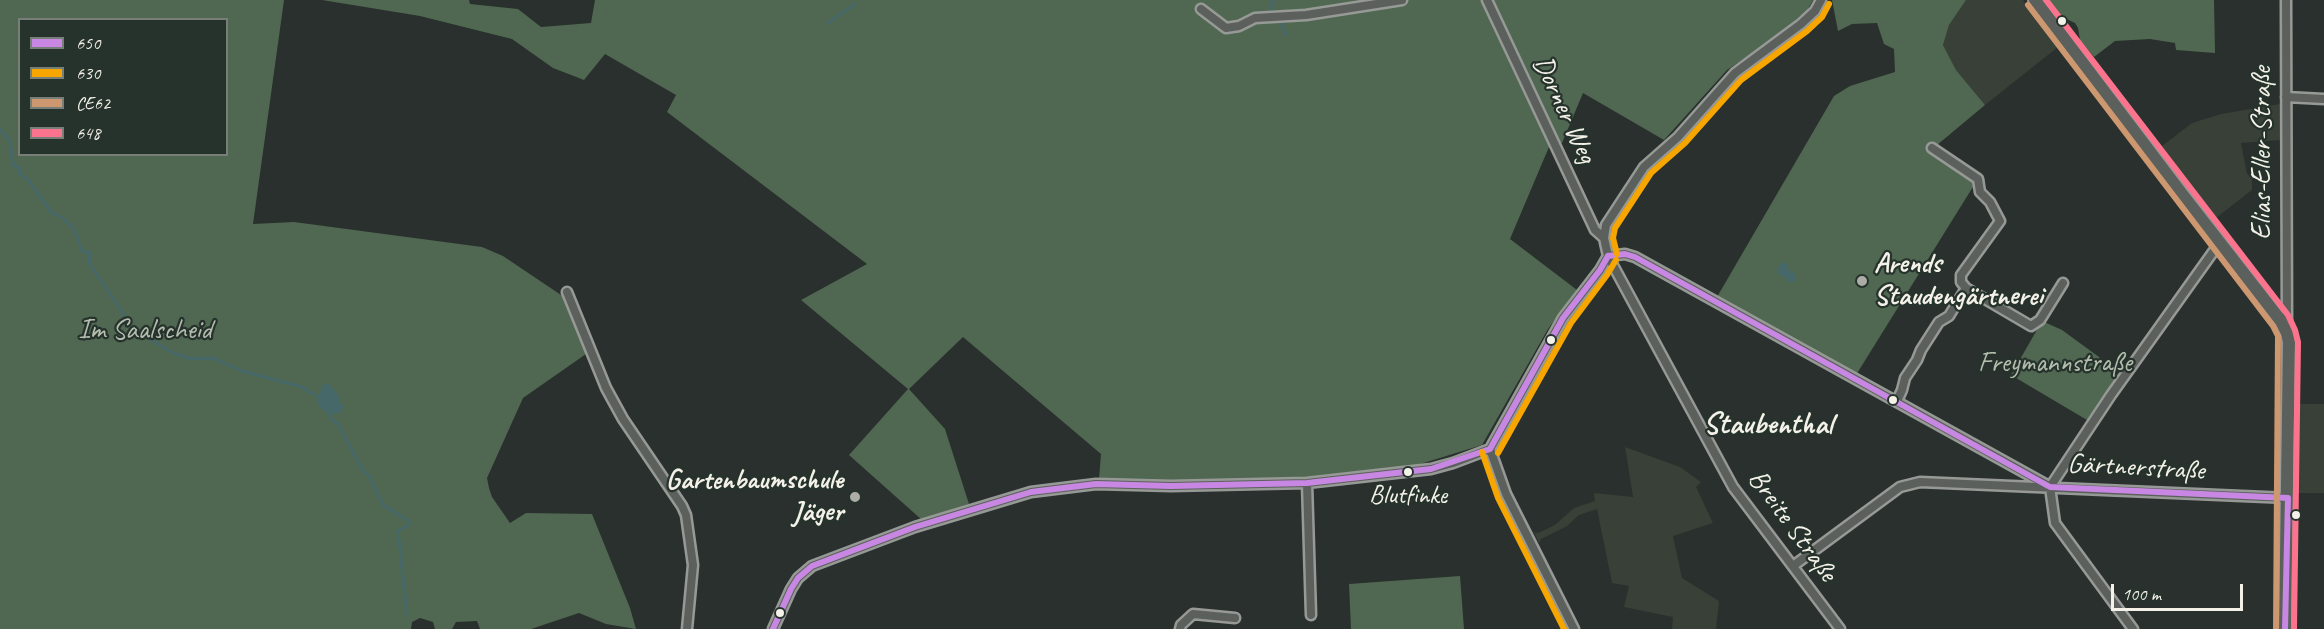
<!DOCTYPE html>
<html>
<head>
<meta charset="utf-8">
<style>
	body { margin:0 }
	#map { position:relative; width:2324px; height:629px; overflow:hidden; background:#29302d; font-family:Caveat,sans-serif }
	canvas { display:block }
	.legend { position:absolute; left:18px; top:18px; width:210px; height:138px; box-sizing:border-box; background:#26332d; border:2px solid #787f78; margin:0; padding:8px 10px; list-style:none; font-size:18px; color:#f4f1e8 }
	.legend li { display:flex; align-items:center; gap:12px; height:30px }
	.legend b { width:30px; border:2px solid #787f78 }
	.scale { position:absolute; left:2111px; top:584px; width:132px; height:27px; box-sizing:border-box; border:3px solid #f4f1e8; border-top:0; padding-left:8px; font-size:18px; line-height:21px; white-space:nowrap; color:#f4f1e8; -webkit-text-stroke:4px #26332d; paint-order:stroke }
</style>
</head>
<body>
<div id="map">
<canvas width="2324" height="629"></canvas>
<ul class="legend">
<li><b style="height:8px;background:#c787e3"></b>650</li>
<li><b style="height:8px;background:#f7a600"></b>630</li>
<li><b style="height:8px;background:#cd976f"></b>CE62</li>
<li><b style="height:8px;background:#fc738d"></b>648</li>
</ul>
<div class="scale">100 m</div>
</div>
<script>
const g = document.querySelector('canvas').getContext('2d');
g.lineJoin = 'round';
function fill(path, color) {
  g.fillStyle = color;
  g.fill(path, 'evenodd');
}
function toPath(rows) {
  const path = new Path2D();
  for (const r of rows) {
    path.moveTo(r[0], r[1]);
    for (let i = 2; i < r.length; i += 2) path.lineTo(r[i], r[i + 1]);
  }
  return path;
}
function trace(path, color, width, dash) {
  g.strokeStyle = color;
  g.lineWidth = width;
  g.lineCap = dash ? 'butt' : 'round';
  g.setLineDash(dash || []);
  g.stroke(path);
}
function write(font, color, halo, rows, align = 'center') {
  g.font = font + ' Caveat,sans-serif';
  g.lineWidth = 4.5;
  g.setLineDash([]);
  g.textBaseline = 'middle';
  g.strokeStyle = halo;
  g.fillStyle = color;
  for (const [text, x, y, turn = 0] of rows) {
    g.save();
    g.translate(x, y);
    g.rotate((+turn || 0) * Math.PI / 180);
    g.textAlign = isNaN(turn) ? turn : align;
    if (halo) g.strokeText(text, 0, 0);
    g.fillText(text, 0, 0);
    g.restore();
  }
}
fill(toPath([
	[1966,0,2023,0,2058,47,1985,105,1956,70,1943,45,1949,25],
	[2280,104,2280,140,2241,143,2247,174,2252,177,2252,190,2216,218,2162,146,2192,123,2221,114],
	[2297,404,2324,404,2324,493,2296,493],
	[1625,447,1680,467,1701,482,1696,487,1713,523,1673,536,1682,578,1719,601,1716,629,1672,629,1673,617,1624,607,1629,586,1612,583,1597,509,1579,515,1567,526,1541,539,1539,543,1534,532,1538,533,1555,525,1574,508,1595,501,1594,493,1633,497]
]), '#384037');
fill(toPath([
	[0,0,284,0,253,224,294,222,482,247,503,256,564,297,586,354,523,398,487,478,489,488,492,497,510,523,526,513,592,514,630,608,636,629,606,624,579,613,531,629,480,629,477,621,456,622,452,629,435,629,433,622,420,618,412,622,411,629,0,629],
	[20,20,226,20,226,154,20,154],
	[322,0,469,0,470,4,518,9,541,27,591,23,595,0,1813,0,1807,11,1774,38,1727,70,1664,140,1583,93,1562,143,1549,147,1510,239,1577,290,1548,329,1482,445,1417,465,1312,477,1210,482,1099,479,1101,454,963,337,909,389,945,429,969,504,922,520,849,455,908,389,801,300,867,264,667,112,676,95,605,54,584,80,553,68,512,39,420,16],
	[1832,0,1966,0,1949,25,1943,45,1956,70,1985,105,1931,150,1976,182,1856,375,1717,297,1834,96,1850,86,1895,72,1894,49,1884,44,1877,23,1852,24,1838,31],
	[2047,0,2214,0,2215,53,2176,50,2175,43,2150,39,2115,41,2094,57,2080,40,2078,28,2075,23,2060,16],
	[2042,321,2062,330,2099,357,2118,376,2087,420,2011,375],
	[1460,576,1464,629,1351,629,1349,584]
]), '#506851');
fill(toPath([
	[323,384,329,384,339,396,339,401,344,406,340,413,329,414,319,407,317,400]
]), '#476869');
trace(toPath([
	[1272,10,1271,5,1274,0],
	[828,23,855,4],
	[1281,23,1286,35],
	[0,129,10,141,13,165,20,168,19,173,29,181,52,213,63,218,74,229,82,251,90,253,89,263,137,334,143,335,173,353,191,359,213,358,242,371,302,387,318,397],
	[329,414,331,419,338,424,362,469,369,476,383,505,409,521,409,525,398,531,407,615]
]), '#476869', 3);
trace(toPath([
	[1784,267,1782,271,1791,276,1791,278]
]), '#476869', 9);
const minor = toPath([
	[1487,0,1595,230,1604,238],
	[1821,0,1815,11,1801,24,1735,73,1678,137,1644,167,1606,225,1604,238,1608,256,1733,487,1840,629],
	[2286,0,2287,332],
	[1201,9,1226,28,1239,26,1255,18,1306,15,1402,0],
	[2286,97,2324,99],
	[1932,148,1978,179,1980,192,1990,202,2000,221,1961,275,1961,282,1966,288,2031,326,2040,320,2063,283],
	[1608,256,1625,254,1635,257,2047,485],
	[567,292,606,388,623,419,682,506,686,515,693,565,687,629],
	[1897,401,1902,390,1905,378,1917,360,1921,350,1939,322,1949,316,1966,288],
	[1490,449,1506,494,1574,629],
	[1307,483,1311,615],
	[2050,487,2111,395,2213,252,2222,245],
	[2050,487,2055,523,2133,629],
	[1793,566,1900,487,1920,482,2288,498],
	[773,629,791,589,798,578,812,566,915,527,1031,492,1096,484,1171,486,1307,483,1431,469,1453,463,1490,449,1563,318,1600,270,1608,256],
	[1180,629,1181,625,1193,614,1235,618]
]);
const secondary = toPath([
	[2035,0,2182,194,2281,321,2287,333,2289,342,2285,629]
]);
trace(minor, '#969996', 13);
trace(secondary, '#969996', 16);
trace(minor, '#5c605c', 8);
trace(secondary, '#5c605c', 12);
trace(toPath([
	[1608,256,1625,254,1635,257,2050,487,2288,498],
	[773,629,791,589,798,578,812,566,915,527,1031,492,1096,484,1171,486,1307,483,1431,469,1490,449,1563,318,1600,270,1608,256],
	[2285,629,2288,498]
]), '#c787e3', 6);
trace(toPath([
	[1617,254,1613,238,1615,228,1651,173,1685,143,1741,80,1807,31,1822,17,1829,4],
	[1482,452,1498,498,1564,629],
	[1498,453,1571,323,1607,275,1616,260]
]), '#f7a600', 6);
trace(toPath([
	[2028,5,2273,326,2278,336,2276,629]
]), '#cd976f', 6);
trace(toPath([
	[2046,0,2288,315,2295,330,2298,342,2294,629]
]), '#fc738d', 6);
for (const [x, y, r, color] of [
	[2062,21,5,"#f4f1e8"],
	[1862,281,6,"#adada7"],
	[1551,340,5,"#f4f1e8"],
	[1893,400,5,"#f4f1e8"],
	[1408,472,5,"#f4f1e8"],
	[855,497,6,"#adada7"],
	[2296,515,5,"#f4f1e8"],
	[780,613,5,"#f4f1e8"]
]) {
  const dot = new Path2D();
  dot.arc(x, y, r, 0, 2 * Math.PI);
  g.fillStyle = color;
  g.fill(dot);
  trace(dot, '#26332d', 2);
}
write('26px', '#f4f1e8', '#26332d', [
	["Blutfinke",1408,496]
]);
write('28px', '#f4f1e8', '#26332d', [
	["Dorner Weg",1564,110,65],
	["Elias-Eller-Straße",2263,153,-90],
	["Gärtnerstraße",2136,468,3],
	["Breite Straße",1792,526,54]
]);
write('bold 28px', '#f4f1e8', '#26332d', [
	["Arends",1874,265],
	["Staudengärtnerei",1874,297],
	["Gartenbaumschule",843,481,"right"],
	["Jäger",843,513,"right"]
], 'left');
write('28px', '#b5beae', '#26332d', [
	["Im Saalscheid",145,331],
	["Freymannstraße",2055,364]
]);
write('bold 30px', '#f4f1e8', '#26332d', [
	["Staubenthal",1768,425]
]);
</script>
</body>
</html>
